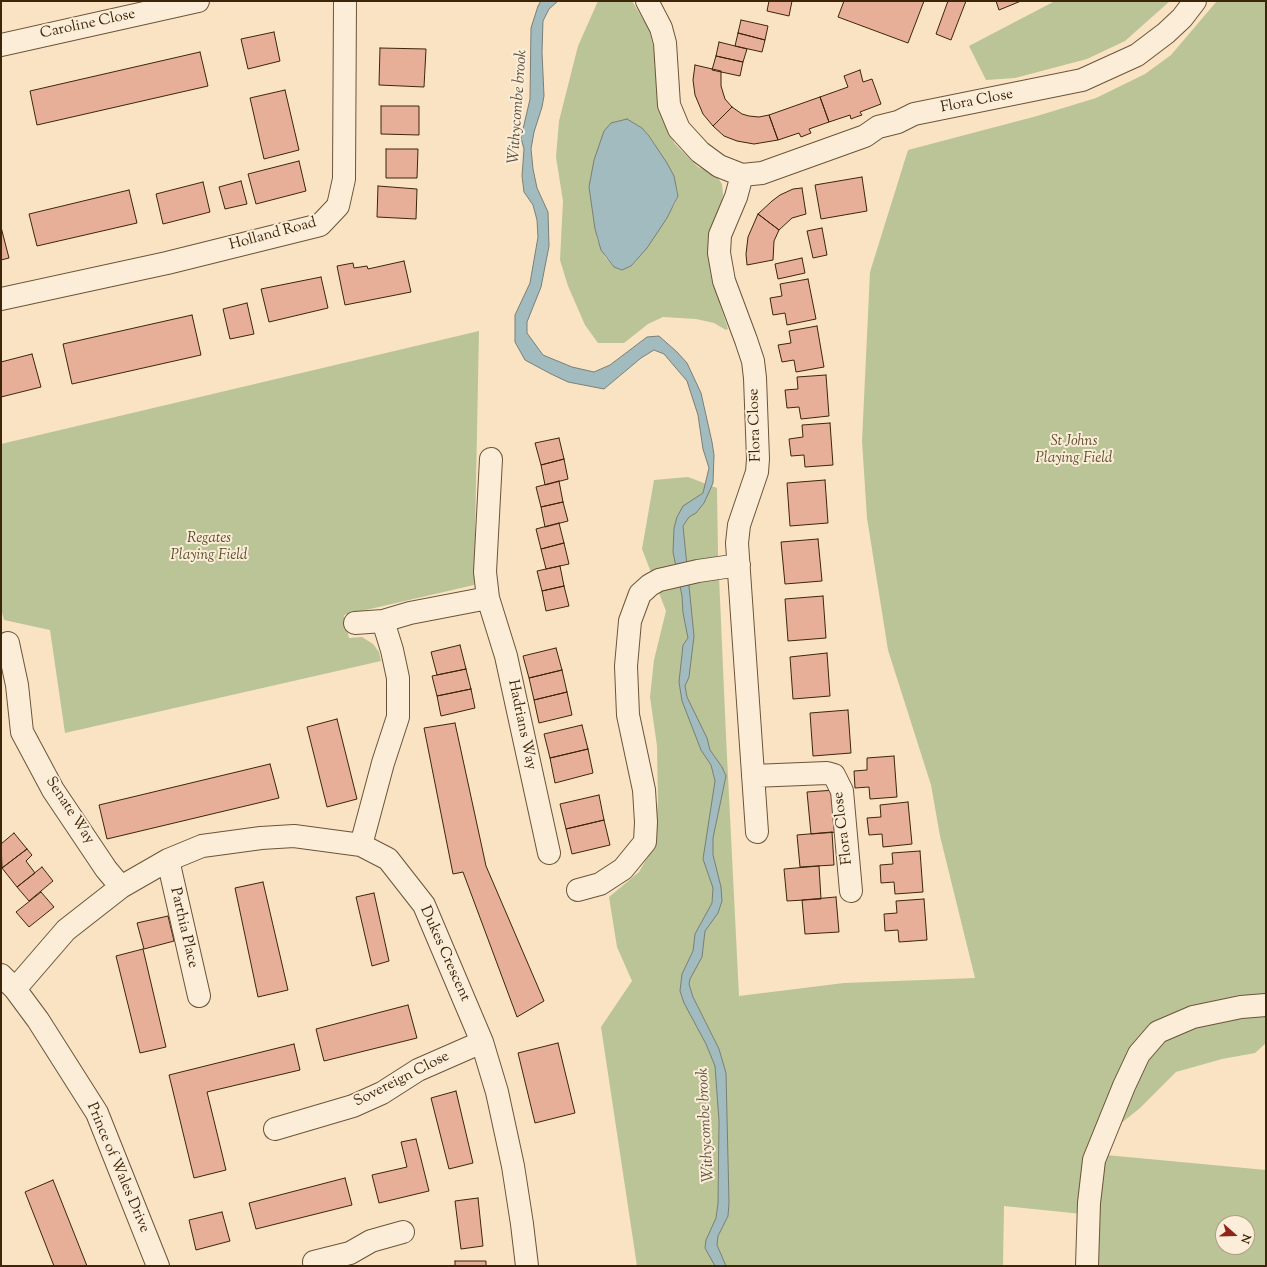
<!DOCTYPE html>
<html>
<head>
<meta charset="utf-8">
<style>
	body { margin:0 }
	#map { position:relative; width:1267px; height:1267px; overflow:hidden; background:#fae3c3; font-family:"Sorts Mill Goudy",serif }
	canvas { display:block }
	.frame { position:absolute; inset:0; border:2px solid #3d250a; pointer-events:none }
	.north { position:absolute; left:1215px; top:1215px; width:40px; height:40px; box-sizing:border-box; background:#fcedd8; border:1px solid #b09d86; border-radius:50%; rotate:110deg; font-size:11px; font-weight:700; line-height:16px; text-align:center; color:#3d250a }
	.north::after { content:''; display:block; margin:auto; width:14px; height:18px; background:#8f2418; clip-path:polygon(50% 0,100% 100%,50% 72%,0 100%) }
</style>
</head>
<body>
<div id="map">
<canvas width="1267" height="1267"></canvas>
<div class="frame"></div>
<div class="north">N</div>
</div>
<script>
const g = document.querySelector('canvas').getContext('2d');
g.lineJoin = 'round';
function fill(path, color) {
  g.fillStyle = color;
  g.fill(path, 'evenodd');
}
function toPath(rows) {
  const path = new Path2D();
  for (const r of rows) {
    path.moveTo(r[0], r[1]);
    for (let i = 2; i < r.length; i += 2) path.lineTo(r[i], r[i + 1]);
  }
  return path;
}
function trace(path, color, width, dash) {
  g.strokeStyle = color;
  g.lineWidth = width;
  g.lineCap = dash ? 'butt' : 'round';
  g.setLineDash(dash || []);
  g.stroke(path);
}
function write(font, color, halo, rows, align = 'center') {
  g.font = font + ' "Sorts Mill Goudy",serif';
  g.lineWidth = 4;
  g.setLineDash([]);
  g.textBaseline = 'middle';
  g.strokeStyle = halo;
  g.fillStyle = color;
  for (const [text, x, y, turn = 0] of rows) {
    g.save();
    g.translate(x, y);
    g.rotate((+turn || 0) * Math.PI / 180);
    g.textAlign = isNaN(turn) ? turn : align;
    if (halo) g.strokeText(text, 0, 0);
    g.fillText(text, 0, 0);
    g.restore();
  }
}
fill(toPath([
	[598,1,632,1,649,29,655,54,658,107,670,136,675,144,698,167,716,175,722,184,723,194,721,209,710,255,713,283,728,329,726,330,714,323,696,319,663,317,648,324,624,343,598,343,585,325,568,286,560,260,563,201,556,157,559,121,578,46],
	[627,119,642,128,654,143,678,192,678,196,675,204,646,248,634,263,622,270,614,267,605,257,597,239,589,187,592,175],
	[1055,1,1170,1,1125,41,1087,59,1015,78,986,80,969,46],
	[1217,1,1266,1,1266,1043,1255,1053,1222,1059,1176,1072,1140,1108,1088,1150,1082,1214,1004,1206,1003,1266,637,1266,601,1027,632,981,617,947,609,897,639,872,654,846,658,802,657,746,650,697,654,660,666,611,642,549,654,480,688,477,717,488,718,553,726,736,739,996,844,983,975,978,940,836,931,785,888,650,867,518,862,441,870,272,908,150,1037,116,1096,98,1145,74,1171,55],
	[479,331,474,585,344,615,349,638,362,637,373,644,379,652,381,661,65,733,50,630,4,620,1,609,1,444],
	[1106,1155,1266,1170,1266,1266,1096,1266,1100,1207],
	[1223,1223,1247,1223,1247,1247,1223,1247]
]), '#bac497');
const water = toPath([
	[541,1,558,1,549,9,543,21,542,52,544,96,542,107,534,132,531,149,533,169,537,188,548,212,549,246,541,287,527,322,527,333,543,355,572,367,594,372,610,365,647,337,659,336,677,352,687,363,701,393,712,442,714,455,713,483,704,503,696,513,689,517,683,526,694,636,689,677,685,686,687,697,707,738,710,750,722,767,726,776,713,838,713,855,721,887,722,901,718,913,705,931,702,957,690,979,689,984,693,997,719,1049,726,1073,729,1203,728,1216,718,1236,717,1245,726,1266,715,1266,705,1248,706,1240,716,1218,718,1203,719,1121,715,1066,706,1044,684,1003,680,991,682,974,693,951,695,934,712,903,713,888,703,859,715,781,711,765,701,750,682,701,679,682,683,645,688,638,683,613,682,596,673,552,674,528,677,517,683,506,703,493,709,468,703,449,698,415,687,381,664,354,654,350,641,358,604,389,568,382,551,374,525,360,515,342,515,315,530,283,538,237,537,220,533,205,524,192,522,176,524,149,521,138,530,99,531,28,538,6,541,1],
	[627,119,642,128,649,136,667,163,674,176,678,196,667,218,647,248,631,266,622,270,614,267,601,250,595,229,589,187,594,160,604,131,611,123,627,119]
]);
fill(water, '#a2bbbe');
trace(water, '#7a7f76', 1);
const building = toPath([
	[769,1,792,1,789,16,767,11,769,1],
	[844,1,924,1,908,43,838,17,844,1],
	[948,1,966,1,951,40,936,34,948,1],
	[996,1,1021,1,999,10,996,1],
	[741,20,768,26,765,40,738,33,741,20],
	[274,32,280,61,248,69,241,39,274,32],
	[738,33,765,40,762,52,735,46,738,33],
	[719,42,747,49,743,62,716,56,719,42],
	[380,48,426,49,424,87,379,85,380,48],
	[200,52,208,86,37,125,30,91,200,52],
	[716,56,743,62,740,76,712,70,716,56],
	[695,65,721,71,721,86,725,99,732,107,713,126,703,114,695,95,693,80,695,65],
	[860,70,863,82,872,79,881,104,860,112,862,115,856,117,851,119,850,115,829,122,820,97,848,87,844,76,860,70],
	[285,90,299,150,264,159,250,98,285,90],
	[820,97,829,122,809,129,811,133,801,137,799,133,778,140,769,115,820,97],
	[381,106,419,106,419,135,381,134,381,106],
	[732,107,742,114,749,116,759,117,769,115,778,140,754,144,737,141,724,136,713,126,732,107],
	[386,149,418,149,417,178,386,178,386,149],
	[299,161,306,191,256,204,248,174,299,161],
	[862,177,867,211,821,219,815,185,862,177],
	[241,181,247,204,225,209,219,187,241,181],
	[203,182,210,212,163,224,156,194,203,182],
	[378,186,417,189,416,219,377,217,378,186],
	[802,188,806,214,792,218,779,230,758,214,772,201,780,195,793,189,802,188],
	[129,190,137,223,37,246,29,214,129,190],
	[758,214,779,230,774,241,773,260,747,265,746,254,748,237,758,214],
	[1,227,9,258,1,260,1,227],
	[822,228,827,255,813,258,807,231,822,228],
	[802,258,805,273,778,279,775,264,802,258],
	[404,261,411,292,345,305,337,266,353,263,354,268,367,266,368,269,404,261],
	[321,277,328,308,269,322,261,289,321,277],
	[808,279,816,319,787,325,785,313,773,315,770,298,782,296,780,284,808,279],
	[247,303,254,334,230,339,223,309,247,303],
	[192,315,201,355,72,384,63,344,192,315],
	[817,326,824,367,796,372,794,360,782,362,778,345,791,343,789,331,817,326],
	[32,354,41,387,1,397,1,362,32,354],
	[826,375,829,416,801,419,799,407,787,408,785,390,798,389,797,377,826,375],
	[830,423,833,465,805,467,804,455,791,456,789,439,803,437,802,425,830,423],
	[559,438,564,459,541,465,535,443,559,438],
	[564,459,568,479,545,485,541,465,564,459],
	[825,480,828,523,790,526,787,483,825,480],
	[559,481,563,502,541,507,536,487,559,481],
	[563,502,568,521,545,527,541,507,563,502],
	[559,523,564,543,541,549,536,529,559,523],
	[818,539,822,581,785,584,781,542,818,539],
	[564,543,569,564,546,569,541,549,564,543],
	[560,566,564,586,542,591,537,571,560,566],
	[564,586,569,606,546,611,542,591,564,586],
	[823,596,826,638,788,641,785,599,823,596],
	[460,645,466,669,437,675,431,652,460,645],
	[556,648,562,670,529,678,523,656,556,648],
	[827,653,830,696,793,699,790,657,827,653],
	[466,669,471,689,437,696,432,676,466,669],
	[562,670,567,692,534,700,529,678,562,670],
	[471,689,475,708,441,716,437,696,471,689],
	[567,692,572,715,539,723,534,700,567,692],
	[848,710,851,753,813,756,810,713,848,710],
	[337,719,357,799,327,807,307,727,337,719],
	[455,723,486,866,544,1001,517,1017,463,872,453,874,424,728,455,723],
	[582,725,588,749,550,758,544,734,582,725],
	[588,749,593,773,555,783,550,758,588,749],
	[894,756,897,797,870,799,869,787,855,788,854,771,867,770,867,758,894,756],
	[270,764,279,798,107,839,99,805,270,764],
	[835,790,838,832,811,834,807,792,835,790],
	[599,795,604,820,566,829,560,804,599,795],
	[908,802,912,844,883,847,882,834,869,835,867,818,881,817,880,805,908,802],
	[604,820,610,845,572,854,566,829,604,820],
	[832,832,834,865,800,867,797,835,832,832],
	[14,833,27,849,2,868,1,844,14,833],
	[27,849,32,855,26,861,35,873,17,887,2,868,27,849],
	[920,851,923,892,895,894,894,882,881,883,880,865,893,864,892,853,920,851],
	[819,866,821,899,787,901,784,869,819,866],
	[42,867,53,881,29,901,17,887,42,867],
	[263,882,288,990,258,997,235,888,263,882],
	[41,892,54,907,29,927,16,912,41,892],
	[374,893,389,961,372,966,356,897,374,893],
	[836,897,839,932,805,934,802,900,836,897],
	[924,899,927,940,899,942,898,930,885,931,884,914,897,913,896,901,924,899],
	[168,916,174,941,144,949,137,923,168,916],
	[143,949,166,1047,140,1053,116,956,143,949],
	[408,1005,417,1038,324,1061,316,1029,408,1005],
	[558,1043,575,1113,535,1123,518,1053,558,1043],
	[294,1044,300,1070,207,1092,226,1170,194,1178,169,1075,294,1044],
	[456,1091,473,1163,449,1169,431,1098,456,1091],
	[416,1139,429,1191,379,1203,372,1175,407,1167,401,1142,416,1139],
	[345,1178,352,1205,256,1229,249,1203,345,1178],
	[53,1180,87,1266,54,1266,25,1192,53,1180],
	[478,1198,483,1246,461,1249,455,1201,478,1198],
	[222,1212,230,1241,196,1250,189,1220,222,1212],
	[455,1261,486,1261,486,1266,455,1266,455,1261]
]);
fill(building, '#e7ae98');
trace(building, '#3d250a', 1);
const minor = toPath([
	[647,1,661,28,665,43,669,105,679,129,700,152,719,166,742,175,762,173,865,136,878,127,898,122,914,114,1082,80,1137,55,1166,33,1182,18,1195,1],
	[1,45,198,1],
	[742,175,736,197,720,235,719,253,724,281,746,340,753,361,755,378,758,459,757,472,739,525,737,543,757,832],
	[1,299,167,263,320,225,338,206,344,179,345,1],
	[488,598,485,572,491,459],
	[355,623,383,621],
	[8,643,17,685,22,732,53,790,106,869,121,887],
	[753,776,827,773,834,775,842,791,851,891],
	[361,845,383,763,398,717,398,678,392,650,383,621,410,613,488,598,506,656,549,853],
	[168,860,199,996],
	[578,890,600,884,623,869,645,842,646,822,644,790,628,715,626,666,630,621,640,594,650,585,659,580,698,571,739,565],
	[1,975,15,989,38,1020,97,1113,158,1266],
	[15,989,66,930,121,887,168,860,202,846,261,838,294,836,361,845,388,859,424,905,482,1042,497,1092,513,1166,522,1224,527,1266],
	[275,1129,353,1106,382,1093,418,1070,482,1042],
	[315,1266,314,1262,350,1253,371,1241,403,1232],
	[1087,1266,1089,1203,1094,1160,1124,1086,1139,1054,1158,1032,1193,1017,1241,1007,1266,1005]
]);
trace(minor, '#6c5438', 24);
trace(minor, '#fcedd8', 22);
write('15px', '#3d250a', '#fcedd8', [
	["Caroline Close",88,25,-12],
	["Flora Close",977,102,-11],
	["Holland Road",273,235,-15],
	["Flora Close",756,425,-92],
	["Hadrians Way",521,725,78],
	["Senate Way",69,811,57],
	["Flora Close",844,828,-97],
	["Parthia Place",183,928,77],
	["Dukes Crescent",444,954,66],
	["Sovereign Close",402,1080,-27],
	["Prince of Wales Drive",117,1168,67]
]);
write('italic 15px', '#5c4d2d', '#fcedd8', [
	["St Johns",1074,442],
	["Playing Field",1074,459],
	["Regates",209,539],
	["Playing Field",209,556]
]);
write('italic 16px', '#5b5240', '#fcedd8', [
	["Withycombe brook",519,107,-86],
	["Withycombe brook",707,1125,-93]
]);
</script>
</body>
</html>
